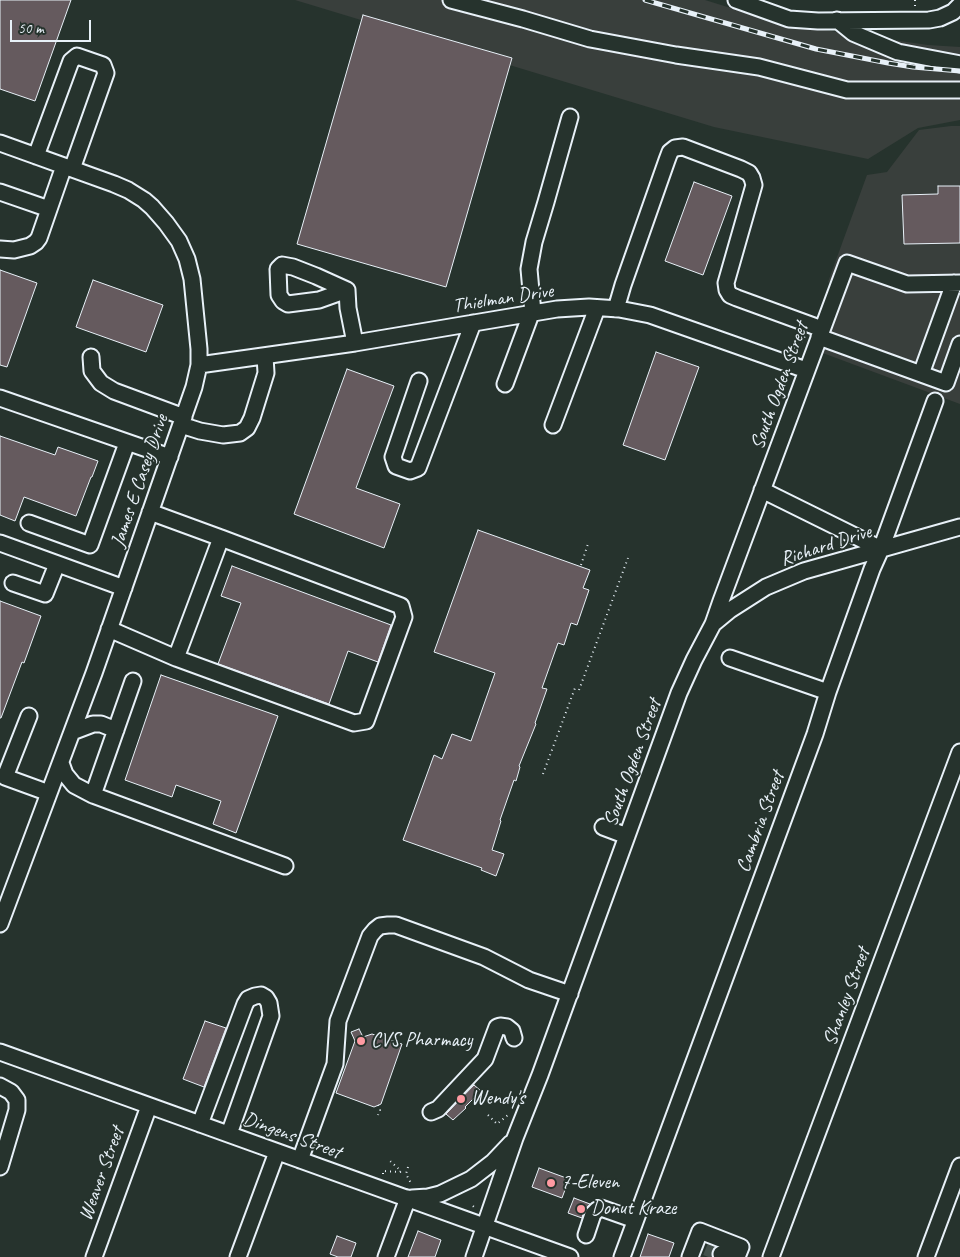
<!DOCTYPE html>
<html>
<head>
<meta charset="utf-8">
<style>
	body { margin:0 }
	#map { position:relative; width:960px; height:1257px; overflow:hidden; background:#26332d; font-family:Caveat,sans-serif }
	canvas { display:block }
	.scale { position:absolute; left:10px; top:20px; width:81px; height:22px; box-sizing:border-box; border:2px solid #e8f1f8; border-top:0; padding-left:6px; font-size:15px; line-height:18px; white-space:nowrap; color:#e8f1f8; -webkit-text-stroke:4px #26332d; paint-order:stroke }
</style>
</head>
<body>
<div id="map">
<canvas width="960" height="1257"></canvas>
<div class="scale">50 m</div>
</div>
<script>
const g = document.querySelector('canvas').getContext('2d');
g.lineJoin = 'round';
function fill(path, color) {
  g.fillStyle = color;
  g.fill(path, 'evenodd');
}
function toPath(rows) {
  const path = new Path2D();
  for (const r of rows) {
    path.moveTo(r[0], r[1]);
    for (let i = 2; i < r.length; i += 2) path.lineTo(r[i], r[i + 1]);
  }
  return path;
}
function trace(path, color, width, dash) {
  g.strokeStyle = color;
  g.lineWidth = width;
  g.lineCap = dash ? 'butt' : 'round';
  g.setLineDash(dash || []);
  g.stroke(path);
}
function write(font, color, halo, rows, align = 'center') {
  g.font = font + ' Caveat,sans-serif';
  g.lineWidth = 4;
  g.setLineDash([]);
  g.textBaseline = 'middle';
  g.strokeStyle = halo;
  g.fillStyle = color;
  for (const [text, x, y, turn = 0] of rows) {
    g.save();
    g.translate(x, y);
    g.rotate((+turn || 0) * Math.PI / 180);
    g.textAlign = isNaN(turn) ? turn : align;
    if (halo) g.strokeText(text, 0, 0);
    g.fillText(text, 0, 0);
    g.restore();
  }
}
fill(toPath([
	[295,0,705,0,782,24,928,45,960,47,960,120,918,128,868,159,714,127],
	[951,126,960,126,960,404,820,352,843,288,828,282,867,175,887,172,919,130]
]), '#393f3c');
const building = toPath([
	[0,0,71,0,35,101,0,89,0,0],
	[363,15,512,58,446,287,297,244,363,15],
	[694,182,732,196,703,275,665,261,694,182],
	[938,186,960,186,960,243,904,244,902,195,938,194,938,186],
	[0,270,37,283,7,367,0,365,0,270],
	[93,280,163,305,146,352,76,327,93,280],
	[656,352,699,367,665,460,623,445,656,352],
	[347,369,394,386,356,488,400,504,384,548,294,514,347,369],
	[0,436,55,455,58,447,98,461,92,477,91,477,76,516,24,497,15,521,0,515,0,436],
	[478,530,590,570,583,588,589,590,577,625,571,623,564,645,558,643,542,688,547,689,535,723,536,724,519,766,520,767,516,781,514,780,500,820,501,821,492,850,504,854,496,876,481,870,482,868,403,840,434,755,442,759,452,734,471,741,495,673,434,652,478,530],
	[232,566,391,625,378,662,348,651,329,704,218,664,241,603,221,596,232,566],
	[0,601,41,616,24,663,22,662,1,718,0,718,0,601],
	[161,675,278,716,236,833,213,824,221,801,176,785,172,797,125,780,161,675],
	[205,1021,226,1028,204,1087,183,1079,205,1021],
	[359,1029,363,1037,372,1034,402,1044,381,1104,374,1107,336,1093,355,1041,351,1032,359,1029],
	[474,1085,481,1091,465,1107,466,1108,453,1120,446,1114,474,1085],
	[539,1168,569,1179,562,1198,532,1187,539,1168],
	[574,1198,590,1204,584,1211,582,1218,568,1213,574,1198],
	[418,1231,441,1240,435,1257,408,1257,418,1231],
	[648,1234,674,1243,669,1257,640,1257,648,1234],
	[337,1236,356,1243,351,1257,338,1257,330,1254,337,1236]
]);
fill(building, '#655a5e');
trace(building, '#e8f1f8', 1);
trace(toPath([
	[706,1248,721,1254]
]), '#43504b', 15, [15, 8]);
const minor = toPath([
	[451,0,523,19,590,39,676,55,759,67,847,90,960,90],
	[736,0,789,19,818,21,929,20,940,18,953,12,960,5],
	[837,20,853,33,898,52,960,64],
	[0,143,114,184,128,190,144,200,152,207,166,223,179,241,187,259,192,279,199,349,199,365,194,387,94,673,0,924],
	[36,156,71,61,77,56,103,65,106,73,72,169],
	[0,192,49,209],
	[0,249,14,250,30,246,36,242,39,238,64,166],
	[347,290,316,276,293,267,282,265,278,269,279,295,283,301,288,304,319,300,347,290,348,308,355,343],
	[616,309,623,285,667,160,670,152,675,148,683,147,741,169,749,173,752,178,754,185,726,283,727,290,730,295,737,298,822,329],
	[533,313,529,269,534,242,546,202,570,117],
	[819,337,946,383,960,344],
	[91,357,92,371,101,383,114,391,184,417],
	[199,365,355,343,557,309,589,307,619,309,650,315,806,370],
	[921,374,954,283],
	[419,381,393,457,396,466,410,471,418,468,473,323],
	[505,384,531,314],
	[0,398,170,457],
	[181,425,200,431,223,435,240,433,247,428,252,418,266,373,265,356],
	[553,425,597,308],
	[762,490,855,536,881,549],
	[29,523,90,545,127,443],
	[0,543,124,588],
	[13,583,45,594,57,564],
	[713,624,730,610,766,587,804,571,960,527],
	[109,629,176,658,221,538,150,512],
	[176,658,354,723,366,721,404,617,401,606,221,538],
	[730,658,828,692],
	[133,681,93,795,285,866],
	[29,716,5,777,49,793],
	[72,732,93,724,101,724,116,730],
	[61,763,65,774,74,785,93,795],
	[603,827,627,836],
	[0,1052,570,1257],
	[0,1086,11,1092,17,1100,17,1110,0,1167],
	[431,1112,438,1109,485,1059,497,1027,500,1026,507,1027,512,1031,514,1038],
	[200,1124,245,1004,248,999,255,996,261,995,266,998,269,1003,271,1016,229,1134],
	[300,1160,335,1064,338,1021,370,936,375,930,380,926,388,925,396,925,484,957,529,980,570,994],
	[412,1198,428,1197,440,1194,471,1179,493,1162,511,1143],
	[586,1235,593,1214,597,1210,601,1208,635,1220],
	[721,1254,730,1257],
	[94,1257,149,1106],
	[238,1257,277,1152],
	[386,1257,408,1198],
	[474,1257,515,1138,540,1075,679,693,694,660,713,624,721,601,847,263,907,284,960,283],
	[622,1257,815,734,828,692,872,569,881,549,935,401],
	[690,1257,700,1231,741,1247,737,1257],
	[771,1257,960,752],
	[926,1257,960,1166]
]);
trace(minor, '#e8f1f8', 19);
trace(toPath([
	[915,0,915,7],
	[795,352,793,349,801,343,805,336],
	[782,382,786,380],
	[581,565,588,544],
	[579,690,628,558],
	[543,774,575,688],
	[378,1105,380,1110,378,1115],
	[488,1115,497,1124,508,1115],
	[408,1167,406,1174,412,1185],
	[383,1174,383,1171,400,1172,401,1171,389,1160],
	[473,1206,474,1207]
]), '#e8f1f8', 2, [1, 4]);
trace(minor, '#26332d', 15);
const rail = toPath([
	[645,0,816,49,888,63,913,67,960,71]
]);
trace(rail, '#e8f1f8', 5);
trace(rail, '#26332d', 3, [9]);
for (const [x, y, r, color] of [
	[361,1041,5,"#ff9aa2"],
	[461,1099,5,"#ff9aa2"],
	[551,1183,5,"#ff9aa2"],
	[581,1209,5,"#ff9aa2"]
]) {
  const dot = new Path2D();
  dot.arc(x, y, r, 0, 2 * Math.PI);
  g.fillStyle = color;
  g.fill(dot);
  trace(dot, '#26332d', 2);
}
write('20px', '#e8f1f8', '#26332d', [
	["Thielman Drive",503,299,-9],
	["South Ogden Street",780,386,-70],
	["James E Casey Drive",140,481,-71],
	["Richard Drive",826,546,-18],
	["South Ogden Street",633,763,-70],
	["Cambria Street",761,822,-70],
	["Shanley Street",847,997,-70],
	["Dingens Street",292,1136,20],
	["Weaver Street",102,1174,-70]
]);
write('20px', '#e8f1f8', '#26332d', [
	["CVS Pharmacy",371,1041],
	["Wendy's",471,1099],
	["7-Eleven",561,1183],
	["Donut Kraze",591,1209]
], 'left');
</script>
</body>
</html>
